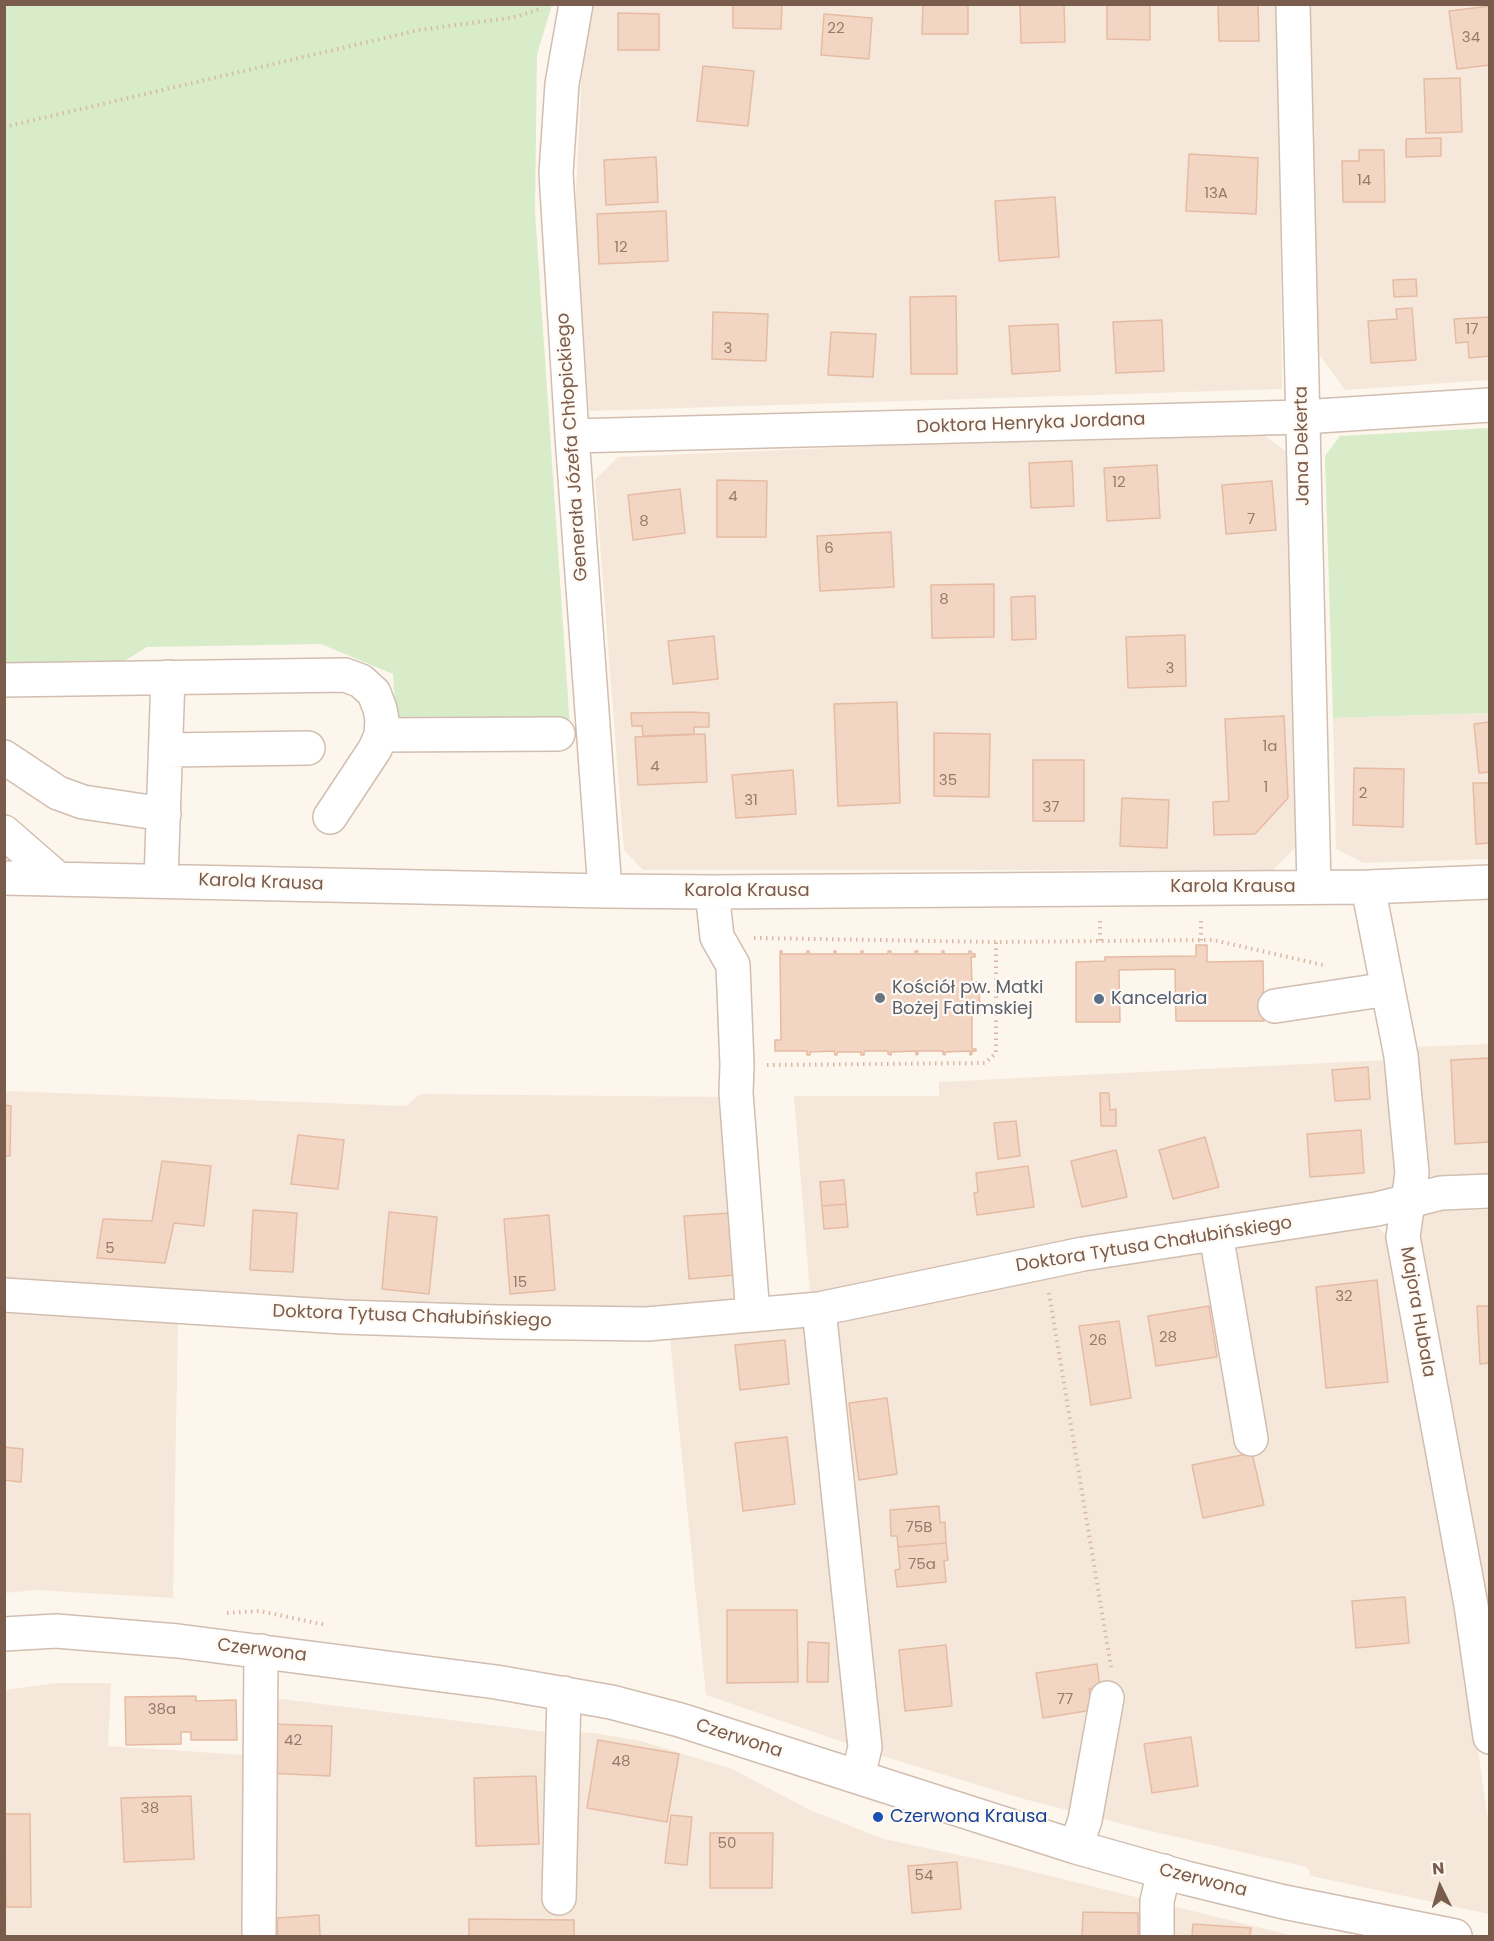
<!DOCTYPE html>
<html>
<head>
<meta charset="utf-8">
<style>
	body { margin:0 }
	#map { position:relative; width:1494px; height:1941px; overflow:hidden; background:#fdf6ec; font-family:Poppins,sans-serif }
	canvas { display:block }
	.frame { position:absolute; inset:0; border:6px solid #7a5c4d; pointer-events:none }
	.north { position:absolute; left:1410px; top:1857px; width:60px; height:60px; -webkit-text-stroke:4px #fffaf3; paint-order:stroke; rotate:355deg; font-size:16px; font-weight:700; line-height:24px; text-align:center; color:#7a5c4d }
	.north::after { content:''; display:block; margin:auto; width:21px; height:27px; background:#7a5c4d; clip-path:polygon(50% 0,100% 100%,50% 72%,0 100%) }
</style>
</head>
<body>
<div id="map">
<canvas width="1494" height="1941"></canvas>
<div class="frame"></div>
<div class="north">N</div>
</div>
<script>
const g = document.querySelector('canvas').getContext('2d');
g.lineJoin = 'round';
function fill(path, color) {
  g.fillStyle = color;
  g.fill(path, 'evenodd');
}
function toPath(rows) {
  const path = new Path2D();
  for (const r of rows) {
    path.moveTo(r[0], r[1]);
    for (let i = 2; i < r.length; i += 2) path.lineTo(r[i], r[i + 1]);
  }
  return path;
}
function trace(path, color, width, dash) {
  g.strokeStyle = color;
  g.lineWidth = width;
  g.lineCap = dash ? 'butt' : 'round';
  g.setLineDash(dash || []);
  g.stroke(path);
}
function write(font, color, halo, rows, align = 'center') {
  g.font = font + ' Poppins,sans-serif';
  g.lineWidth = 4.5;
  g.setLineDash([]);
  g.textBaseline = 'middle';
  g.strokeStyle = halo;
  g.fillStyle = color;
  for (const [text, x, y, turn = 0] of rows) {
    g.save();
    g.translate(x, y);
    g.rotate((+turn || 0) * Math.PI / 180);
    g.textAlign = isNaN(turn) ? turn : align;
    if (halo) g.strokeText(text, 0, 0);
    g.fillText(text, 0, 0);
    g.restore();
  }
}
fill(toPath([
	[592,5,1278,5,1282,389,589,411,575,210,582,69,590,6],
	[1306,5,1489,5,1489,380,1345,390,1316,350],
	[1262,434,1290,454,1299,844,1273,870,643,870,624,850,595,480,618,457,949,443],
	[1489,713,1489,859,1363,863,1336,849,1333,718],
	[1489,1044,1489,1178,1436,1180,1428,1174,1415,1047],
	[1387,1060,1396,1181,1386,1194,1145,1229,810,1293,794,1096,939,1096,939,1082],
	[5,1091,406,1106,420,1094,730,1097,744,1305,661,1314,365,1310,5,1285],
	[1489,1210,1489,1639,1416,1223,1423,1211],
	[1376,1226,1388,1236,1439,1523,1456,1591,1489,1828,1489,1914,1311,1876,1307,1867,1142,1829,1024,1799,879,1755,833,1327,842,1318,1051,1276],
	[4,1309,178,1319,173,1598,35,1590,5,1593],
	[799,1323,808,1332,853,1736,846,1743,706,1695,670,1339],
	[57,1683,111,1683,108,1746,246,1755,249,1695,539,1731,594,1733,641,1741,732,1769,812,1811,884,1839,1010,1866,1294,1936,5,1936,4,1690]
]), '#f5e8da');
fill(toPath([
	[4,5,552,5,537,54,535,212,570,728,397,730,393,674,321,644,147,647,102,675,5,674],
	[1489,428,1489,713,1333,718,1325,456,1340,436]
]), '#d8ecc9');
const building = toPath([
	[733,4,782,4,781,29,733,28,733,4],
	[923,4,968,4,968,34,922,34,923,4],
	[1020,4,1064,4,1065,42,1021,43,1020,4],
	[1107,4,1150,4,1150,40,1107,39,1107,4],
	[1218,4,1258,4,1259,41,1219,41,1218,4],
	[1490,6,1490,65,1457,69,1449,11,1490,6],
	[618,13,659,14,659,50,618,50,618,13],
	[824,14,872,18,869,59,821,55,824,14],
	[703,66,754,71,748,126,697,121,703,66],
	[1460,78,1462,132,1426,133,1424,79,1460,78],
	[1441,138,1441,156,1406,157,1406,139,1441,138],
	[1359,150,1384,150,1385,202,1343,202,1342,161,1359,161,1359,150],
	[1189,154,1258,158,1256,214,1186,211,1189,154],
	[656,157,658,202,606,205,604,160,656,157],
	[1055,197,1059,257,999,261,995,201,1055,197],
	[666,211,668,261,599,264,597,214,666,211],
	[1416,279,1417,296,1394,297,1393,280,1416,279],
	[956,296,957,374,911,374,910,297,956,296],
	[1412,308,1416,360,1371,363,1368,321,1397,319,1396,309,1412,308],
	[713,312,768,314,766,361,712,359,713,312],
	[1490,317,1490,356,1469,358,1468,342,1456,343,1454,319,1490,317],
	[1162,320,1164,371,1116,373,1113,322,1162,320],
	[1058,324,1060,371,1012,374,1009,326,1058,324],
	[831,332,876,334,873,377,828,375,831,332],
	[1072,461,1074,506,1031,508,1029,463,1072,461],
	[1157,465,1160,518,1107,521,1104,468,1157,465],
	[717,480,767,481,766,537,717,537,717,480],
	[1272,481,1276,530,1226,534,1222,485,1272,481],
	[680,489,685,533,633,540,628,495,680,489],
	[891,532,894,587,820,591,817,536,891,532],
	[994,584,994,637,932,638,931,585,994,584],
	[1035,596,1036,639,1012,640,1011,597,1035,596],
	[1185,635,1186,686,1128,688,1126,637,1185,635],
	[714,636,718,679,673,684,668,641,714,636],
	[897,702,900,803,838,806,834,704,897,702],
	[690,712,709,713,709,727,694,727,694,734,643,736,642,726,632,726,631,713,690,712],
	[1284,716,1288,798,1255,834,1214,835,1213,802,1229,801,1225,719,1284,716],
	[1490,722,1490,772,1479,773,1474,724,1490,722],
	[934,733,990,734,989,797,934,796,934,733],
	[705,734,707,782,638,785,635,737,705,734],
	[1033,760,1084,760,1084,821,1033,821,1033,760],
	[1354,768,1404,769,1403,827,1353,825,1354,768],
	[793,770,796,814,736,818,732,775,793,770],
	[1473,783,1490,783,1490,843,1476,844,1473,783],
	[1122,798,1169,800,1167,848,1120,846,1122,798],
	[1196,945,1207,945,1207,962,1263,961,1264,1021,1176,1021,1175,969,1119,970,1120,1022,1076,1022,1076,962,1105,961,1105,957,1196,956,1196,945],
	[780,951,782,951,782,954,807,954,807,951,809,951,809,954,834,954,834,951,836,951,836,954,861,954,861,951,863,951,863,954,888,954,888,951,891,951,891,954,915,954,915,951,918,951,917,954,942,954,942,951,944,951,944,954,969,954,969,951,971,951,972,954,975,954,975,957,971,957,972,982,979,982,980,1015,972,1015,972,1049,976,1049,976,1051,972,1051,972,1054,970,1055,970,1051,945,1052,945,1055,943,1054,943,1051,918,1051,918,1054,916,1055,916,1051,891,1052,891,1055,888,1054,888,1051,864,1051,864,1055,861,1055,861,1052,837,1052,837,1055,835,1055,834,1051,810,1052,810,1055,807,1055,807,1051,775,1051,775,1040,781,1040,780,951],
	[1490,1058,1490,1142,1455,1144,1451,1060,1490,1058],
	[1368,1067,1370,1099,1335,1101,1332,1070,1368,1067],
	[1100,1093,1109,1093,1110,1110,1116,1109,1116,1126,1101,1126,1100,1093],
	[4,1105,11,1106,10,1156,4,1156,4,1105],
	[1016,1121,1020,1156,998,1159,994,1123,1016,1121],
	[1361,1130,1364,1173,1310,1177,1307,1134,1361,1130],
	[298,1135,344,1140,338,1189,291,1184,298,1135],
	[1205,1137,1219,1187,1173,1199,1159,1150,1205,1137],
	[1116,1150,1127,1197,1082,1207,1071,1161,1116,1150],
	[162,1161,211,1166,204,1226,174,1223,165,1263,97,1258,103,1219,152,1221,162,1161],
	[1028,1166,1034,1207,977,1215,974,1193,978,1192,976,1173,1028,1166],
	[844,1180,846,1204,822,1206,820,1182,844,1180],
	[846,1204,848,1227,824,1229,822,1206,846,1204],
	[253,1210,297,1213,293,1272,250,1270,253,1210],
	[389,1212,437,1217,429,1294,382,1289,389,1212],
	[730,1213,735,1275,689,1279,684,1216,730,1213],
	[549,1215,555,1290,510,1294,504,1219,549,1215],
	[1377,1280,1388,1382,1326,1388,1316,1287,1377,1280],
	[1209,1306,1217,1357,1156,1366,1148,1316,1209,1306],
	[1477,1306,1490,1306,1490,1363,1480,1364,1477,1306],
	[1119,1321,1131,1398,1091,1405,1079,1326,1119,1321],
	[785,1340,789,1384,740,1390,735,1345,785,1340],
	[887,1398,897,1474,859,1480,849,1403,887,1398],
	[787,1437,795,1504,743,1511,735,1443,787,1437],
	[4,1447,23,1449,21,1482,4,1480,4,1447],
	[1252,1453,1264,1505,1203,1518,1192,1465,1252,1453],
	[939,1506,940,1523,945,1522,946,1543,898,1547,897,1536,891,1536,890,1510,939,1506],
	[946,1543,948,1560,944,1561,946,1582,897,1587,895,1570,900,1569,898,1547,946,1543],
	[1405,1597,1409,1643,1356,1648,1352,1601,1405,1597],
	[727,1610,797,1610,798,1682,727,1683,727,1610],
	[808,1642,829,1643,828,1682,807,1682,808,1642],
	[946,1645,952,1706,905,1711,899,1650,946,1645],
	[1097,1664,1100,1687,1089,1689,1092,1710,1043,1718,1036,1673,1097,1664],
	[196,1696,196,1701,236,1700,237,1740,191,1740,191,1732,181,1732,181,1744,126,1745,125,1697,196,1696],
	[270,1724,332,1726,330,1776,268,1773,270,1724],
	[1191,1737,1198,1786,1152,1793,1144,1744,1191,1737],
	[598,1740,679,1754,667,1822,587,1808,598,1740],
	[536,1776,539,1844,476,1846,474,1778,536,1776],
	[191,1796,194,1859,124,1862,121,1798,191,1796],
	[5,1814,30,1814,31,1907,6,1907,5,1814],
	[671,1815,692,1817,687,1865,665,1863,671,1815],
	[710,1833,773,1833,772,1888,710,1888,710,1833],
	[957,1862,961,1909,912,1913,908,1866,957,1862],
	[1083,1912,1138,1913,1138,1936,1082,1936,1083,1912],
	[319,1915,320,1936,278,1936,277,1918,319,1915],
	[469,1919,574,1920,574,1936,469,1936,469,1919],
	[1193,1924,1251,1928,1250,1936,1192,1936,1193,1924]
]);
fill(building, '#f3d5c3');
trace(building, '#e6bba3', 1.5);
const minor = toPath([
	[576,4,562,84,556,173,572,436,605,891],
	[1293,4,1314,887],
	[572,436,1302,417,1490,405],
	[4,680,345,675,361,681,374,693,380,709,382,720,381,735,375,749,330,817],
	[381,735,558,734],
	[166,750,308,748],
	[4,757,58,793,83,802,164,814],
	[4,832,58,879],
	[4,878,605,891,712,892,1368,887,1490,882],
	[161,880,168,677],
	[1368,887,1401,1056,1412,1173,1403,1237,1471,1605,1490,1737],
	[712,892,717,937,733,965,737,1065,736,1093,753,1315],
	[1275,1006,1388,989],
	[1216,1234,1251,1439],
	[4,1295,343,1317,499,1322,647,1324,819,1309,1083,1254,1377,1209,1441,1193,1490,1191],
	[819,1309,865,1747,858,1777],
	[4,1634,56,1631,178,1641,496,1682,611,1702,680,1720,1076,1847,1186,1878,1284,1902,1455,1936],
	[1076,1847,1085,1820,1107,1698],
	[559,1898,564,1693],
	[259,1932,261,1651],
	[1157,1936,1157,1901,1164,1871]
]);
trace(minor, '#d1beb0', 36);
trace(toPath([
	[4,127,419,30,516,17,542,8],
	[1100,921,1100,941],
	[1201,921,1201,941],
	[754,938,996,942,1213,940,1323,965],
	[767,1065,985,1063,996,1053,996,942],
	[1049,1293,1111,1667],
	[227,1613,259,1611,326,1625]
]), '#d9b8a5', 4, [1.5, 4.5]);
trace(minor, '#fff', 33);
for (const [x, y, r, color] of [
	[880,998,6,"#6b7280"],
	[1099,999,6,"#5c6f8a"],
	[878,1817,6,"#1a4fb4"]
]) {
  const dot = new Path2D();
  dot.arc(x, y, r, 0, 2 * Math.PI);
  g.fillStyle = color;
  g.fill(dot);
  trace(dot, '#fffaf3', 2);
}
write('15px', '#987a6a', null, [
	["22",836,29],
	["34",1471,38],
	["14",1364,181],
	["13A",1216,194],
	["12",621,248],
	["17",1472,330],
	["3",728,349],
	["12",1119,483],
	["4",733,497],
	["7",1251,520],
	["8",644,522],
	["6",829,549],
	["8",944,600],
	["3",1170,669],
	["1a",1270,747],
	["4",655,767],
	["35",948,781],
	["1",1266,788],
	["2",1363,794],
	["31",751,801],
	["37",1051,808],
	["5",110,1249],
	["15",520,1283],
	["32",1344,1297],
	["28",1168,1338],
	["26",1098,1341],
	["75B",919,1528],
	["75a",922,1565],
	["77",1065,1700],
	["38a",162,1710],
	["42",293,1741],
	["48",621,1762],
	["38",150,1809],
	["50",727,1844],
	["54",924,1876]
]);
write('18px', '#7a5c4d', '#fffaf3', [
	["Doktora Henryka Jordana",1031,424,-2],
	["Jana Dekerta",1303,446,-91],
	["Generała Józefa Chłopickiego",573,447,-94],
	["Karola Krausa",261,883,2],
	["Karola Krausa",1233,887],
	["Karola Krausa",747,891],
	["Doktora Tytusa Chałubińskiego",1154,1245,-9],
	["Majora Hubala",1417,1312,80],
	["Doktora Tytusa Chałubińskiego",412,1317,2],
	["Czerwona",262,1651,7],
	["Czerwona",739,1739,18],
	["Czerwona",1203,1881,14]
]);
write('18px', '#5b616d', '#fffaf3', [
	["Kościół pw. Matki",892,988],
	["Bożej Fatimskiej",892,1009]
], 'left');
write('18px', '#4e5e75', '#fffaf3', [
	["Kancelaria",1111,999]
], 'left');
write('18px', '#164399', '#fffaf3', [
	["Czerwona Krausa",890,1817]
], 'left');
</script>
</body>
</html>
